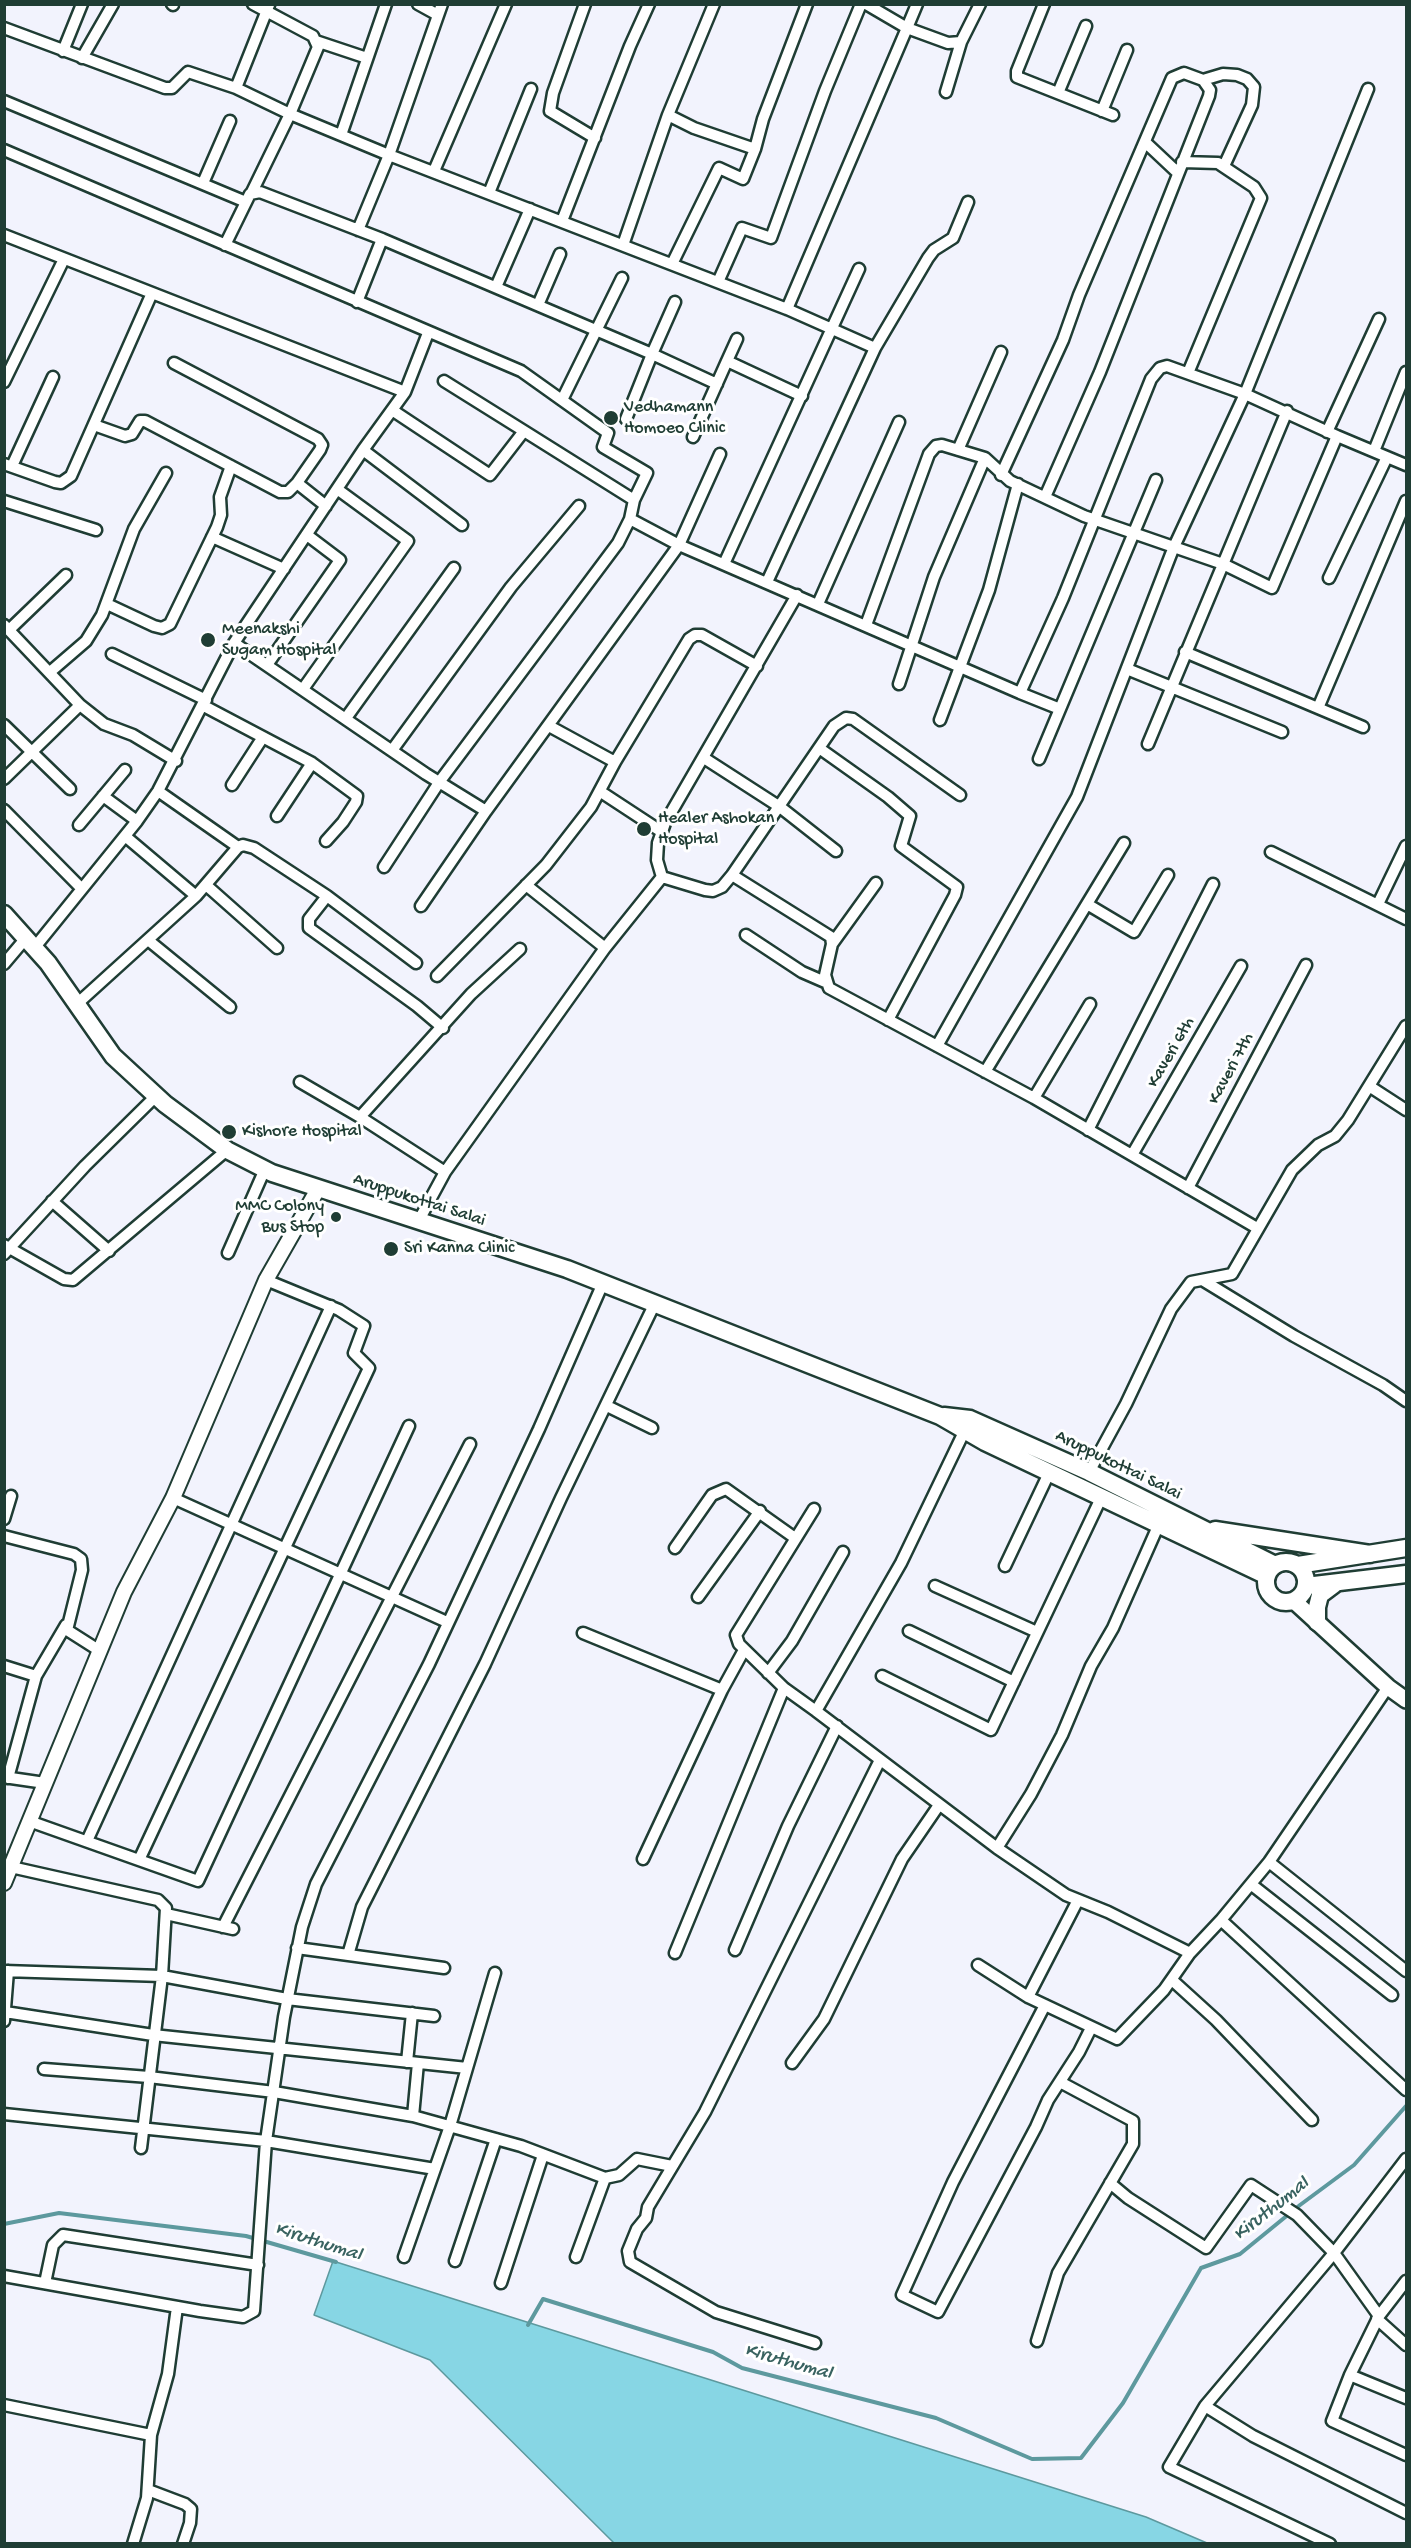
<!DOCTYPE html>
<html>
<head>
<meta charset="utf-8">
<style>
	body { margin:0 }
	#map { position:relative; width:1411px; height:2548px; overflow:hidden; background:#f2f3fd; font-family:"Gochi Hand",sans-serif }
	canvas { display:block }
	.frame { position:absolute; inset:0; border:6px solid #1f3d34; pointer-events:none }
</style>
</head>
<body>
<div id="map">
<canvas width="1411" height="2548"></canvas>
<div class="frame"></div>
</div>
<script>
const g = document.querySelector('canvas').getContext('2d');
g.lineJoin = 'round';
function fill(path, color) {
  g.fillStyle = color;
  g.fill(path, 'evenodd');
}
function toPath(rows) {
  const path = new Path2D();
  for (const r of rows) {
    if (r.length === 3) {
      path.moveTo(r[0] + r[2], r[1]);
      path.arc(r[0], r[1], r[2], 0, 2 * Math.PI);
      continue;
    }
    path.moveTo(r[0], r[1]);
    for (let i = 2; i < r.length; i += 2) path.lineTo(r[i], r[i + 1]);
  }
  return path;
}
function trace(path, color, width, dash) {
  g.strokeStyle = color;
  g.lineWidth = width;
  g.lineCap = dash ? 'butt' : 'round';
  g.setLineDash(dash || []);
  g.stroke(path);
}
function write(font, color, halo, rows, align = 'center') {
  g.font = font + ' "Gochi Hand",sans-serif';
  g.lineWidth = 6;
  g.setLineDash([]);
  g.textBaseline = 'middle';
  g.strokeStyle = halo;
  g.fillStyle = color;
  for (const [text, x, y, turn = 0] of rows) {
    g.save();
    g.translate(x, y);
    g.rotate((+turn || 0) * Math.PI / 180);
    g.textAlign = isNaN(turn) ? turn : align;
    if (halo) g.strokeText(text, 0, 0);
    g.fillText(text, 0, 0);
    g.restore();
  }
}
const water = toPath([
	[333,2261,1146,2517,1207,2543,614,2543,430,2360,314,2315,333,2261]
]);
fill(water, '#87d6e4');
trace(water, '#5d999e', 1.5);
trace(toPath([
	[4,2224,59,2213,246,2236,336,2262],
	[528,2325,543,2299,713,2352,742,2368,936,2418,1032,2459,1081,2458,1123,2403,1201,2268,1240,2254,1300,2205,1354,2165,1406,2106]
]), '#5d999e', 4);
const minor = toPath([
	[172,4,173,5],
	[418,4,438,15],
	[585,4,553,93,550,111,595,138],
	[866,4,907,28,917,4],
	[1044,4,1017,71,1017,77,1113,115],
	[4,28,165,88,172,88,188,72,236,88,290,114,389,155,787,309,875,348,767,582],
	[316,41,367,58],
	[63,51,82,4],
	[82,58,113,4],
	[1203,80,1223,74,1237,75,1247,79,1254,87,1252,105,1224,166],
	[236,88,269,5],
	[946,92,961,42],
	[1058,93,1086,26],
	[4,101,246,202],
	[1102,111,1127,50],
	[668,115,694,128,755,149,763,119,807,4],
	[341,135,386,4],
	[1145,142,1178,173],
	[4,150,521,371,608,433,603,447,647,473,634,500,630,519,618,543,440,781,384,867],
	[1182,162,1218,163,1254,187,1261,198,1188,373],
	[434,171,506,4],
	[203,183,230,121],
	[252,192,290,114,318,47,313,36,253,4],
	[489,193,531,89],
	[562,221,630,46,649,4],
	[358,230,389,155,442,4],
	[4,235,405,392],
	[225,245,250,194,260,192,382,239,652,354,626,419],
	[623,245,668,115,714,4],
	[672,264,719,168,743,179,755,149],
	[718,282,742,228,771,238,825,91,861,4],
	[496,287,530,209],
	[357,302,382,239],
	[675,302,652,354,717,384],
	[538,305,560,254],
	[787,309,907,28,948,43,961,42,980,4],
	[875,348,928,258,934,250,953,238,968,202],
	[727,361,737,339],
	[174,363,318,439,322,445,320,450,297,483],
	[444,381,524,431],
	[4,382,64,259],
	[562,400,622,278],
	[392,410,490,475,524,431,634,500],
	[94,425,125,436,132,434,140,421,145,421,280,492,288,492,297,483,326,506],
	[1327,432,1379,319],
	[693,437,727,361,802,396],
	[363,450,462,525],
	[958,450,1001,352],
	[1374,451,1406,372],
	[4,464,55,482,61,483,71,476,152,293],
	[12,466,53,377],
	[1001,475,1063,340,1079,295,1172,78,1184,73,1203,80,1210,90,1209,96,1100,372,1045,497],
	[4,501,96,530],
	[630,519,679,545,1020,693,1063,598,1151,379,1160,368,1167,366,1245,394,1337,436],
	[212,537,284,569],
	[724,564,859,269],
	[1329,578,1387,457],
	[107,604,154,626,162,628,170,624,217,527,221,515,220,497,231,466],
	[818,604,899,422],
	[4,625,80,705,4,779],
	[866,625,929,454,936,446,942,445,985,458,1010,481,1084,516,1223,564,1272,588,1337,436,1406,465],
	[9,630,66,575],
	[234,643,426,774,486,811],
	[1185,652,1363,727],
	[112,654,206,700],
	[267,665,340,560,307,535],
	[1127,669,1282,732],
	[50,672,86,641,102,615,134,529,166,473],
	[899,684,934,577,985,458],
	[303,689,408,541,337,489],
	[1020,693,1060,709],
	[80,705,104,724,133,735,176,761],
	[204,706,312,763,357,796,356,802,343,822,326,841],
	[1318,708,1406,501],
	[346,718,454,568],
	[940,720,989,590,1018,484],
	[4,725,70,789],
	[549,726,615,762],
	[1148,744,1287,411],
	[819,748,888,797,910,816,901,846,957,887,955,895,888,1020],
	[393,749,511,587,579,506],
	[704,758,780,807,836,851],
	[1039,759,1156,480],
	[232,785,263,737],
	[158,791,238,847],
	[601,792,662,832],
	[103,796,137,821],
	[4,810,82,889],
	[277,816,312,763],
	[79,825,125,770],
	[125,836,196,896],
	[1271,852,1406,919],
	[732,875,831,937,832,944,825,975,829,988,1034,1098,1257,1228],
	[662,877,705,890,713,891,722,887,732,875,834,726,846,718,853,719,960,795],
	[206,885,277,948],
	[526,885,605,948],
	[327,896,309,919,309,928,417,1006,443,1028],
	[1087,904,1134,932,1168,875],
	[1378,904,1406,846],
	[421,906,486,811,679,545,720,454],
	[746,935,802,972,825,982],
	[148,940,230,1007],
	[832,944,876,883],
	[35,947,137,821,158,791,234,643,363,450,405,392,428,333],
	[4,964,26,938],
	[437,976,546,865,591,807,615,762,689,639,695,635,702,635,757,666],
	[78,1003,196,896,238,847,243,845,254,848,327,896,416,963],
	[937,1046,1077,797,1173,549,1245,394,1368,89],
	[985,1072,1124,843],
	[300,1082,360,1117,445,1172],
	[1369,1086,1406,1110],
	[1034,1098,1090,1004],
	[360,1117,471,994,520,949],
	[1088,1130,1213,884],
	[1132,1155,1241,966],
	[1188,1188,1306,965],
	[52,1201,109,1251],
	[418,1222,445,1172,605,948,662,877,657,860,658,843,665,823,797,595],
	[4,1245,64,1279,73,1280,227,1150],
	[228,1253,265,1169],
	[4,1254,85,1166,157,1095],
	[1204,1281,1294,1336,1383,1385,1406,1401],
	[607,1406,652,1428],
	[964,1432,901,1563,816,1711,997,1848,1031,1794,1062,1735,1091,1666,1113,1628,1159,1524],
	[1089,1472,1126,1404,1171,1309,1191,1282,1232,1274,1292,1170,1318,1145,1335,1136,1348,1120,1406,1026],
	[173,1498,447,1622],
	[814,1509,736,1635,739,1644,784,1688,816,1711],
	[4,1519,11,1496],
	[4,1536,74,1554,81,1559,82,1570,67,1630,100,1651],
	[675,1548,712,1495,726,1489,795,1538],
	[1005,1566,1050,1471],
	[935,1586,1037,1632],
	[698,1597,760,1511],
	[909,1631,1014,1682],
	[583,1633,722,1690],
	[4,1666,36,1676,8,1778],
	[768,1673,792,1641,843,1552],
	[36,1676,66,1625],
	[882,1676,991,1730,1102,1496],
	[1388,1687,1269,1862,1221,1920,1406,2090],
	[4,1777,45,1783],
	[29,1821,198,1881,409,1426],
	[87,1841,331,1306],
	[997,1848,1066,1895,1108,1912,1190,1953],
	[643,1859,722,1690,744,1650],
	[139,1860,369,1368,354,1353,364,1326,339,1310,266,1280],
	[1269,1862,1406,1971],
	[11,1867,158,1900,166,1908,162,1976,141,2148],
	[1252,1885,1392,1995],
	[166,1914,233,1929],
	[223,1927,470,1444],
	[297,1948,444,1968],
	[735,1950,788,1826,837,1726],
	[675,1953,784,1688],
	[348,1955,362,1907,485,1664,561,1498,655,1303],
	[978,1965,1028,1997,1117,2039,1164,1990,1190,1953,1221,1920],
	[4,1971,162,1976,287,1999,434,2016],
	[1172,1980,1216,2020,1312,2120],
	[1028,1997,1078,1900],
	[1045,2005,953,2182,902,2295,938,2312,1036,2127,1048,2100,1079,2052,1091,2028],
	[5,2012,153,2035,467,2068],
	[4,2021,8,1971],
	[407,2062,412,2013],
	[792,2063,824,2019,902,1859,939,1805],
	[44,2069,149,2077,274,2092,413,2116,521,2146,605,2178,619,2175,637,2159,672,2166],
	[4,2114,266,2141,435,2169],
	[413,2116,418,2063],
	[1406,2159,1334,2253,1379,2316,1350,2375,1406,2398],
	[1110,2183,1128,2198,1206,2248,1251,2185,1297,2215,1334,2253,1205,2406,1253,2436,1406,2513],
	[404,2257,450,2126,495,1973],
	[576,2257,605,2178],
	[455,2261,496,2139],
	[4,2276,200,2311,243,2317,254,2311,266,2141,284,2017,302,1927,316,1884,429,1664,539,1429,603,1283],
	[45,2283,53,2245,63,2235,258,2265],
	[501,2283,543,2155],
	[1379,2316,1406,2281],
	[1377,2319,1406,2345],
	[1037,2341,1058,2273,1133,2144,1133,2121,1060,2082],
	[815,2343,716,2312,630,2262,628,2251,637,2229,646,2218,648,2207,705,2112,880,1760],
	[1350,2375,1332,2421,1406,2455],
	[4,2405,151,2435],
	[1205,2406,1169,2467,1330,2544],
	[148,2490,185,2504,191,2509,190,2523,183,2544],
	[133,2544,147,2498,151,2435,168,2374,177,2307]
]);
const tertiary = toPath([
	[4,1883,124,1592,173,1498,266,1280,318,1189]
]);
const secondary = toPath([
	[1294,1601,1388,1687,1406,1700]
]);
const primary = toPath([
	[4,914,48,963,113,1056,165,1104,227,1150,272,1173,567,1269,940,1416,985,1442,1267,1576],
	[944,1416,970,1419,1089,1472,1275,1565],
	[1215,1530,1370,1554],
	[1286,1582,20],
	[1298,1565,1406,1548],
	[1306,1586,1406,1574],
	[1317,1622,1317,1607,1320,1595,1336,1583]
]);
trace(minor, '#1f3d34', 15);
trace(tertiary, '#1f3d34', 18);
trace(secondary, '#1f3d34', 20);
trace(primary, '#1f3d34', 21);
trace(minor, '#fff', 10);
trace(tertiary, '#fff', 14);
trace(secondary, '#fff', 15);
trace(primary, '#fff', 16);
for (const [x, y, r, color] of [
	[611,418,8,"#1f3d34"],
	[208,640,8,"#1f3d34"],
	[644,829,8,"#1f3d34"],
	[229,1132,8,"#1f3d34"],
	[336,1217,6,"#1f3d34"],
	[391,1249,8,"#1f3d34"]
]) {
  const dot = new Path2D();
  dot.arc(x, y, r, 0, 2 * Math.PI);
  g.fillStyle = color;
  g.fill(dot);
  trace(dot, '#fff', 2);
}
write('18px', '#1f3d34', '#fff', [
	["Vedhamann",624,408],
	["Homoeo Clinic",624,429],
	["Meenakshi",222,630],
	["Sugam Hospital",222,651],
	["Healer Ashokan",658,819],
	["Hospital",658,840],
	["Kishore Hospital",242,1132],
	["MMC Colony",324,1207,"right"],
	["Bus Stop",324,1228,"right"],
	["Sri Kanna Clinic",404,1249]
], 'left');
write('18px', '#1f3d34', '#fff', [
	["Kaveri 6th",1172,1053,-60],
	["Kaveri 7th",1232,1069,-62],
	["Aruppukottai Salai",419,1201,18],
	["Aruppukottai Salai",1118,1466,26]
]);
write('italic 20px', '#396360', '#fff', [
	["Kiruthumal",1272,2210,-38],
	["Kiruthumal",318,2243,18],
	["Kiruthumal",788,2363,16]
]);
</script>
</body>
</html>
